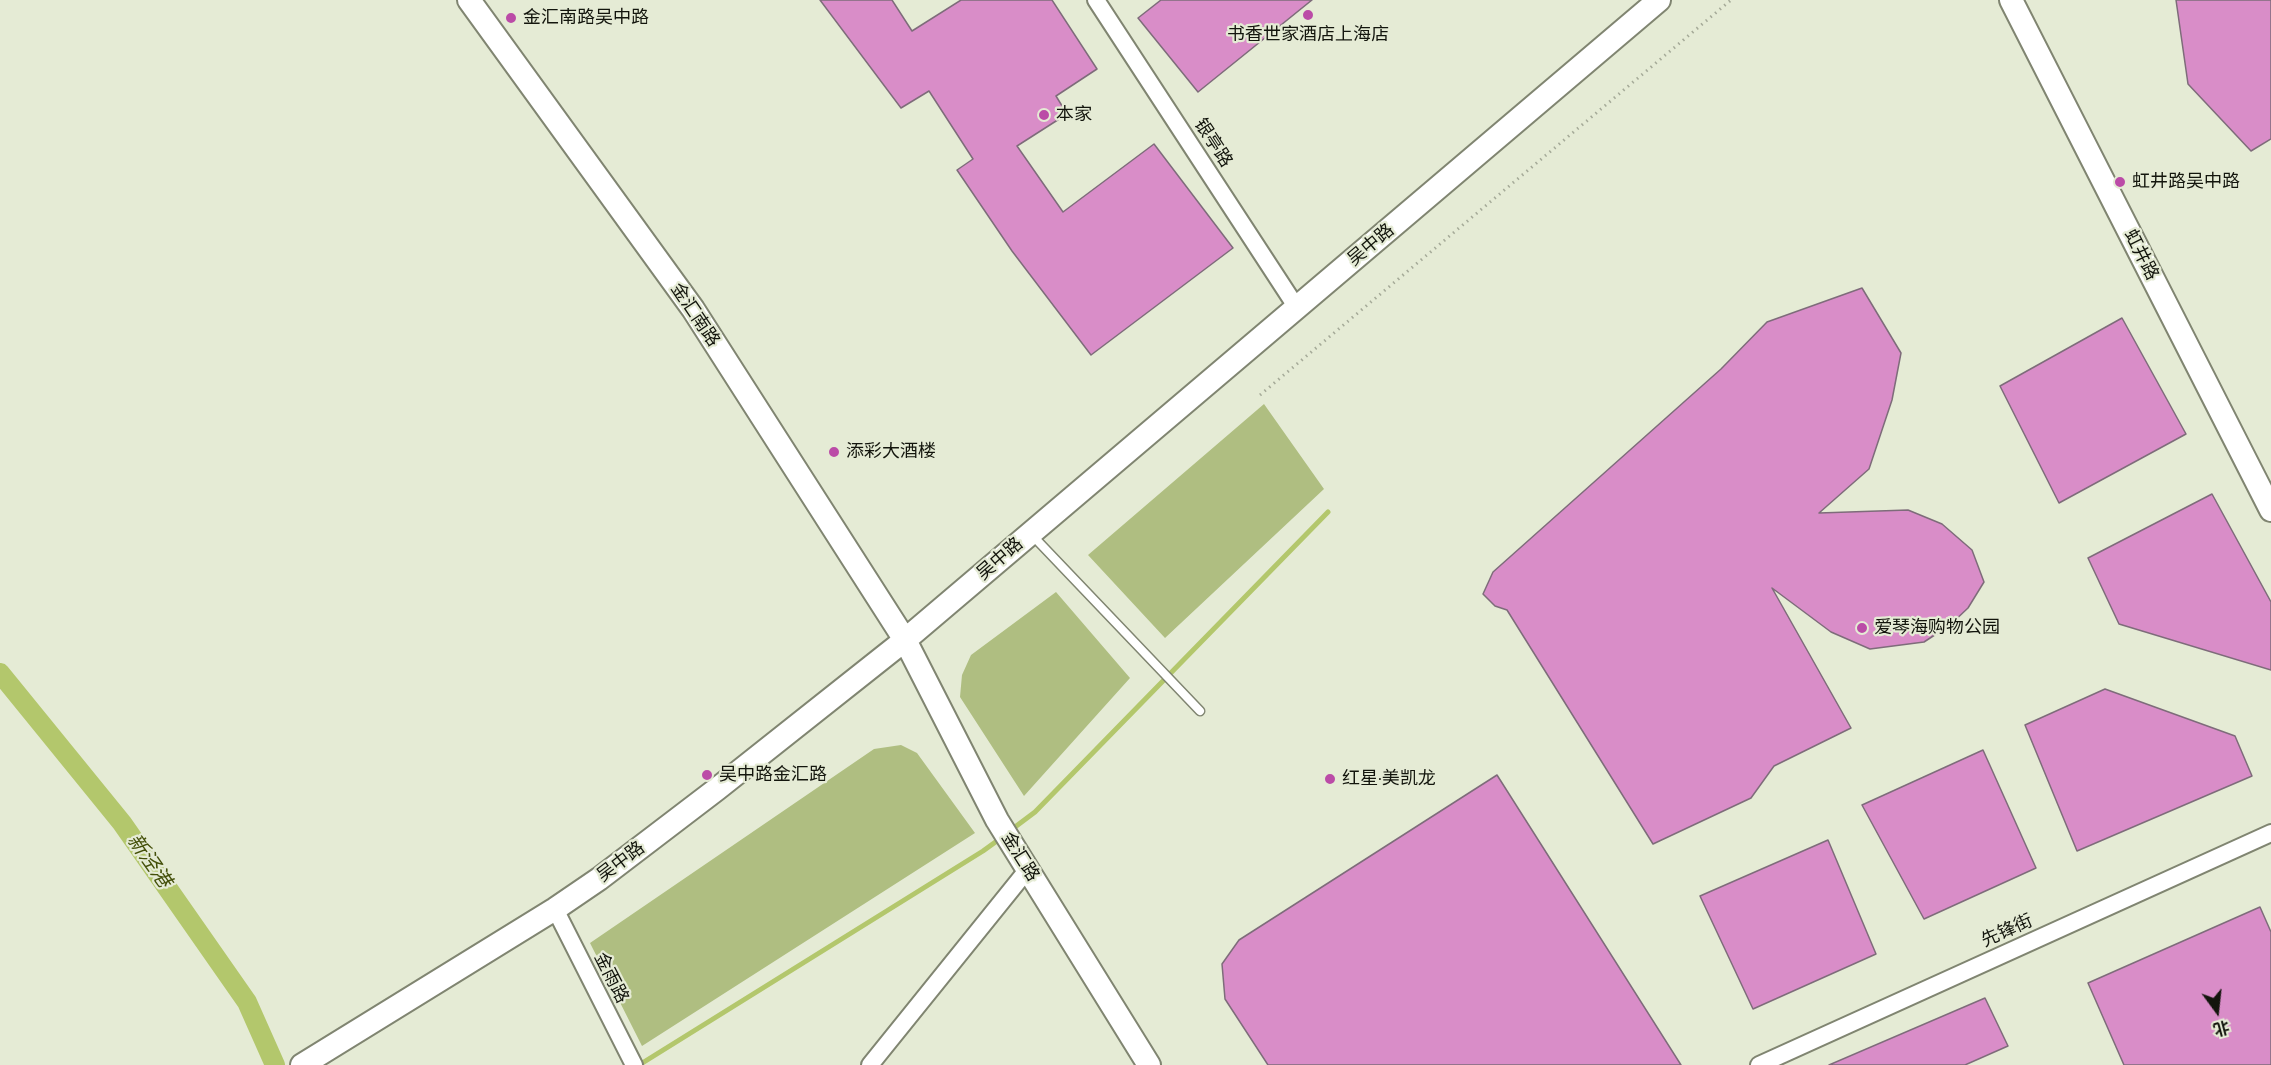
<!DOCTYPE html>
<html>
<head>
<meta charset="utf-8">
<style>
	body { margin:0 }
	#map { position:relative; width:2271px; height:1065px; overflow:hidden; background:#e5ebd5; font-family:"PT Sans Narrow","Noto Sans SC",sans-serif }
	canvas { display:block }
	.north { position:absolute; left:2187px; top:981px; width:60px; height:60px; -webkit-text-stroke:4px #e5ebd5; paint-order:stroke; rotate:165deg; font-size:16px; font-weight:700; line-height:24px; text-align:center; color:#13150d }
	.north::after { content:''; display:block; margin:auto; width:21px; height:27px; background:#13150d; clip-path:polygon(50% 0,100% 100%,50% 72%,0 100%) }
</style>
</head>
<body>
<div id="map">
<canvas width="2271" height="1065"></canvas>
<div class="north">北</div>
</div>
<script>
const g = document.querySelector('canvas').getContext('2d');
g.lineJoin = 'round';
function fill(path, color) {
  g.fillStyle = color;
  g.fill(path, 'evenodd');
}
function toPath(rows) {
  const path = new Path2D();
  for (const r of rows) {
    path.moveTo(r[0], r[1]);
    for (let i = 2; i < r.length; i += 2) path.lineTo(r[i], r[i + 1]);
  }
  return path;
}
function trace(path, color, width, dash) {
  g.strokeStyle = color;
  g.lineWidth = width;
  g.lineCap = dash ? 'butt' : 'round';
  g.setLineDash(dash || []);
  g.stroke(path);
}
function write(font, color, halo, rows, align = 'center') {
  g.font = font + ' "PT Sans Narrow","Noto Sans SC",sans-serif';
  g.lineWidth = 4.5;
  g.setLineDash([]);
  g.textBaseline = 'middle';
  g.strokeStyle = halo;
  g.fillStyle = color;
  for (const [text, x, y, turn = 0] of rows) {
    g.save();
    g.translate(x, y);
    g.rotate((+turn || 0) * Math.PI / 180);
    g.textAlign = isNaN(turn) ? turn : align;
    if (halo) g.strokeText(text, 0, 0);
    g.fillText(text, 0, 0);
    g.restore();
  }
}
fill(toPath([
	[1264,404,1324,489,1165,638,1088,555],
	[1056,592,1130,678,1024,796,960,697,962,675,971,655],
	[901,745,917,753,975,833,642,1046,590,943,874,749]
]), '#afbe81');
trace(toPath([
	[1011,830,1035,812,1328,512],
	[639,1065,983,851,1001,838]
]), '#b3c76c', 5);
trace(toPath([
	[0,673,122,823,247,1002,275,1065]
]), '#b3c76c', 20);
const building = toPath([
	[820,0,892,0,912,31,961,0,1052,0,1097,69,1056,96,1067,114,1017,146,1063,212,1154,144,1233,248,1091,355,1012,251,957,170,973,159,929,91,901,108,820,0],
	[1161,0,1312,0,1198,92,1138,18,1161,0],
	[2176,0,2271,0,2271,139,2251,151,2188,84,2176,0],
	[1862,288,1901,353,1892,400,1869,469,1819,513,1908,510,1942,524,1972,550,1984,582,1968,608,1950,625,1924,642,1870,649,1831,632,1772,588,1851,728,1774,766,1751,798,1653,844,1507,610,1495,606,1483,594,1493,572,1721,369,1767,322,1862,288],
	[2122,318,2186,434,2059,503,2000,386,2122,318],
	[2212,494,2271,602,2271,670,2119,624,2088,558,2212,494],
	[2105,689,2235,736,2252,776,2077,851,2025,725,2105,689],
	[1983,750,2036,868,1924,919,1862,805,1983,750],
	[1497,775,1681,1065,1268,1065,1225,999,1222,964,1239,940,1497,775],
	[1828,840,1876,954,1753,1009,1700,896,1828,840],
	[2260,907,2271,932,2271,1065,2124,1065,2088,983,2260,907],
	[1985,998,2008,1046,1965,1065,1829,1065,1985,998]
]);
fill(building, '#d98dc8');
trace(building, '#7e6c7a', 1.5);
const lane = toPath([
	[1032,535,1200,711]
]);
const street = toPath([
	[1096,0,1297,308],
	[555,909,634,1065],
	[870,1065,1028,869],
	[1759,1065,2271,833]
]);
const secondary = toPath([
	[469,0,693,309,905,640,997,820,1149,1065],
	[2011,0,2271,510],
	[302,1065,555,909,599,879,717,789,905,640,1659,0]
]);
trace(lane, '#808571', 11);
trace(street, '#808571', 20);
trace(secondary, '#808571', 26);
trace(toPath([
	[1260,395,1731,0]
]), '#a5aa98', 3, [1.5, 4.5]);
trace(lane, '#fff', 8);
trace(street, '#fff', 16);
trace(secondary, '#fff', 22);
for (const [x, y, r, color] of [
	[1308,15,6,"#bb4ba7"],
	[511,18,6,"#bb4ba7"],
	[1044,115,6,"#bb4ba7"],
	[2120,182,6,"#bb4ba7"],
	[834,452,6,"#bb4ba7"],
	[1862,628,6,"#bb4ba7"],
	[707,775,6,"#bb4ba7"],
	[1330,779,6,"#bb4ba7"]
]) {
  const dot = new Path2D();
  dot.arc(x, y, r, 0, 2 * Math.PI);
  g.fillStyle = color;
  g.fill(dot);
  trace(dot, '#e5ebd5', 2);
}
write('18px', '#13150d', '#e5ebd5', [
	["金汇南路吴中路",523,18],
	["书香世家酒店上海店",1308,35,"center"],
	["本家",1056,115],
	["虹井路吴中路",2132,182],
	["添彩大酒楼",846,452],
	["爱琴海购物公园",1874,628],
	["吴中路金汇路",719,775],
	["红星·美凯龙",1342,779]
], 'left');
write('18px', '#13150d', '#e5ebd5', [
	["银亭路",1213,143,57],
	["吴中路",1371,245,-40],
	["虹井路",2141,255,63],
	["金汇南路",695,315,56],
	["吴中路",1000,559,-41],
	["金汇路",1020,857,58],
	["吴中路",621,862,-37],
	["先锋街",2007,931,-24],
	["金雨路",611,978,63]
]);
write('italic 20px', '#434f09', '#e5ebd5', [
	["新泾港",149,861,55]
]);
</script>
</body>
</html>
